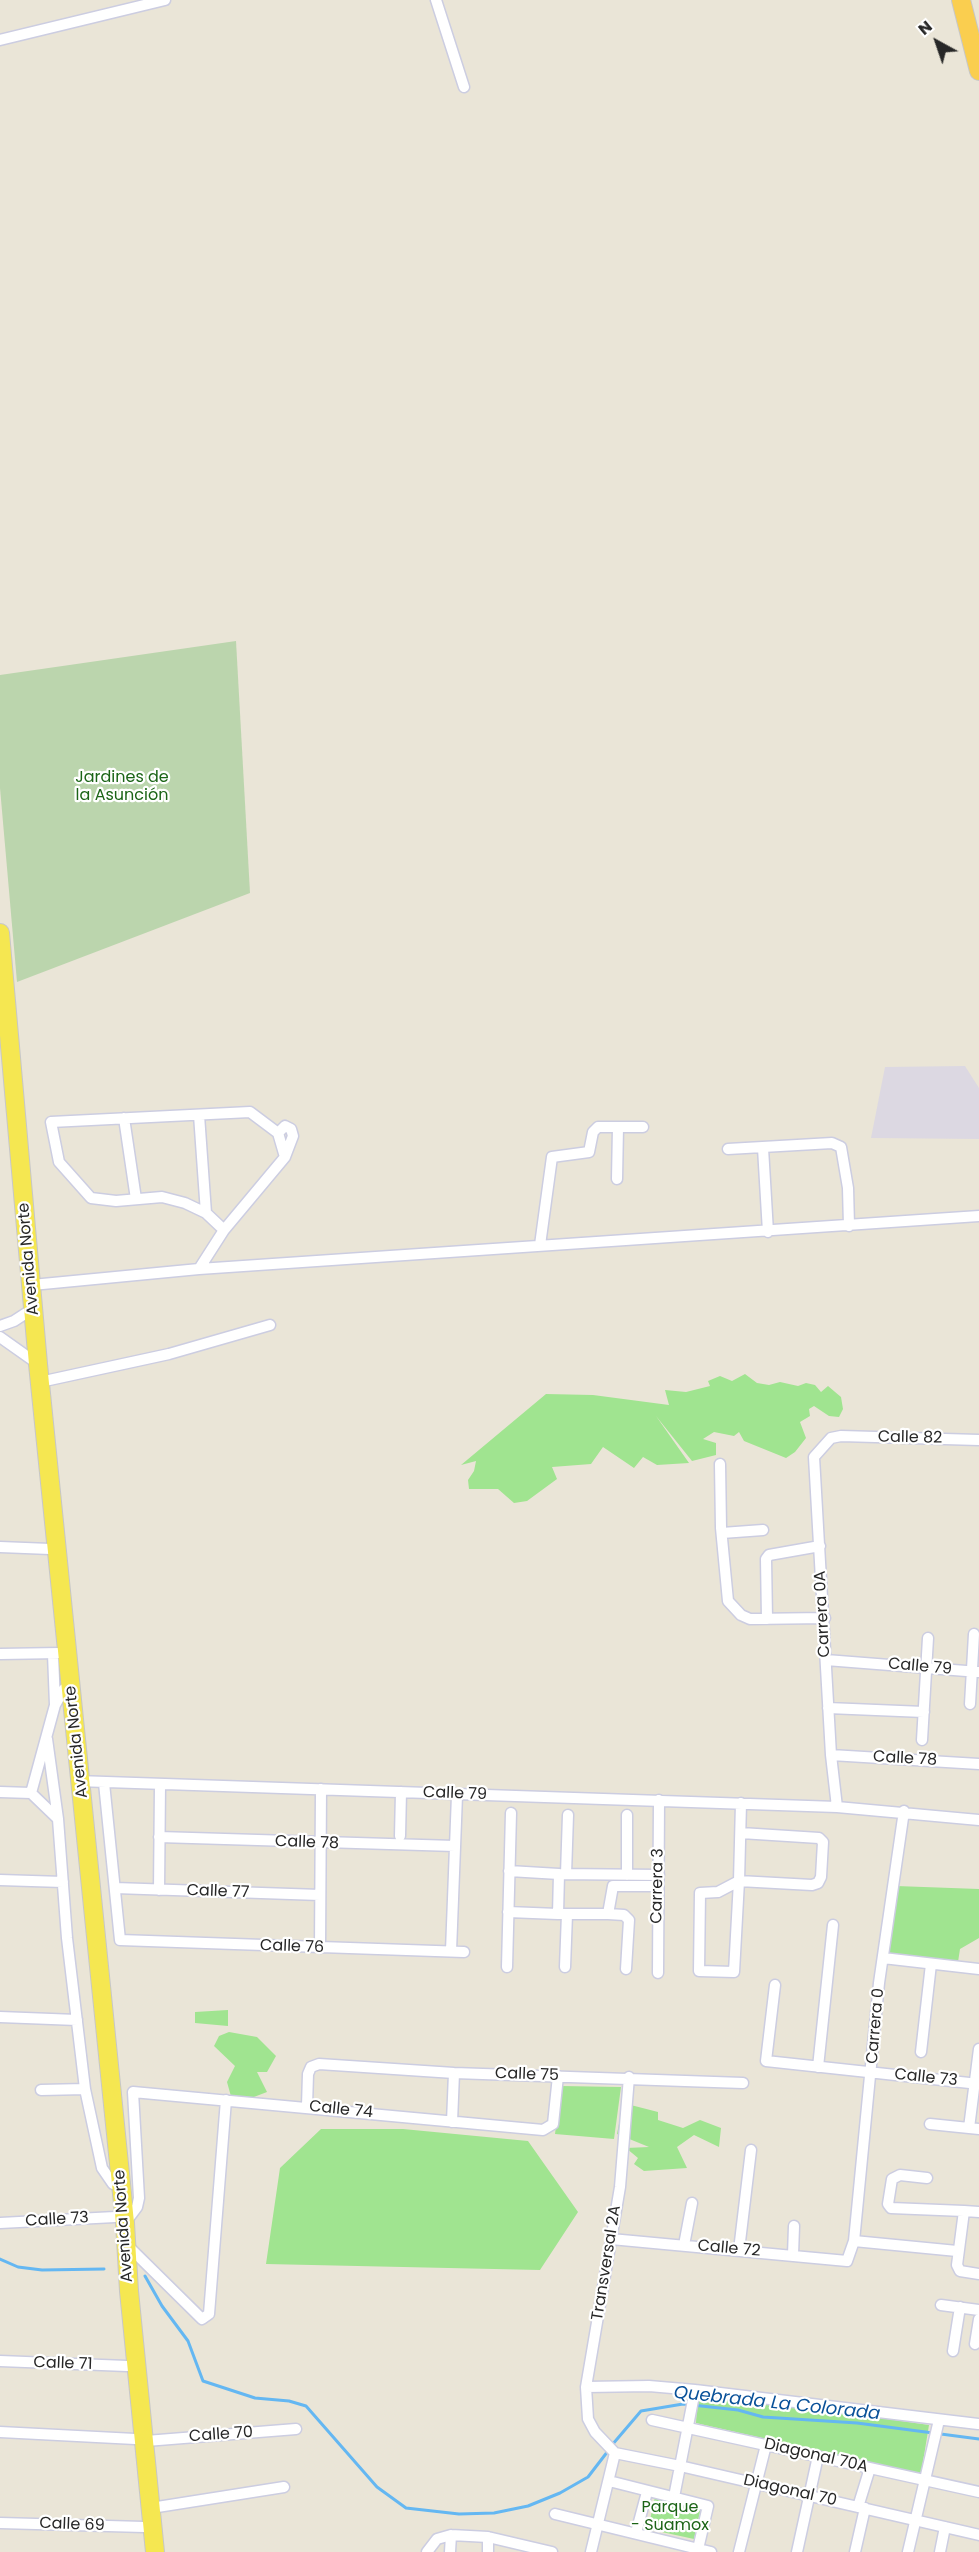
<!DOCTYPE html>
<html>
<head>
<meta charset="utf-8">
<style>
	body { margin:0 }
	#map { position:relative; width:979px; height:2552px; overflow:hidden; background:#eae5d7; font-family:Poppins,sans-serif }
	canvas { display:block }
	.north { position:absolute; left:907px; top:12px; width:60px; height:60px; -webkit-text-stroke:4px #fff; paint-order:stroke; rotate:320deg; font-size:16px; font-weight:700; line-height:24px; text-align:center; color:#272727 }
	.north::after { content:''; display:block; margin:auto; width:21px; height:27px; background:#272727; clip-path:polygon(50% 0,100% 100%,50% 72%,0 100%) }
</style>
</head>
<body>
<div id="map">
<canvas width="979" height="2552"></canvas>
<div class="north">N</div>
</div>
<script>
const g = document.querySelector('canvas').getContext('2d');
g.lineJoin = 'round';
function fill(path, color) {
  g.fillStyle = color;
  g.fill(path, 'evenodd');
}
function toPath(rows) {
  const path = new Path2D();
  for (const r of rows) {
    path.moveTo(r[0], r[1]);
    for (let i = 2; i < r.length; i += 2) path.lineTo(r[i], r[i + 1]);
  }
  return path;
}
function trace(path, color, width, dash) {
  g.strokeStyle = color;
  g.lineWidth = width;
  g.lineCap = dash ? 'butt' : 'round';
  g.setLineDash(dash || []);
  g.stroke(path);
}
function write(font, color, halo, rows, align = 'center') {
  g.font = font + ' Poppins,sans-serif';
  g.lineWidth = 4.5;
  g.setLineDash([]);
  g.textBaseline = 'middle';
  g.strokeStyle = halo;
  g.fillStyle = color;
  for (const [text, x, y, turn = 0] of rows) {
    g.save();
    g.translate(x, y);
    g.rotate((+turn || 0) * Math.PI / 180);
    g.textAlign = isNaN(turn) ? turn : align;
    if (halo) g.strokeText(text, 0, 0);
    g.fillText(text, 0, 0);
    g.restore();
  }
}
fill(toPath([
	[965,1066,979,1088,979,1139,871,1138,885,1067]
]), '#dcd8e2');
fill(toPath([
	[745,1374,757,1383,769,1385,780,1382,798,1386,806,1383,815,1385,821,1392,828,1386,841,1397,843,1409,839,1417,829,1416,814,1406,809,1409,810,1416,800,1422,806,1438,795,1452,786,1458,744,1441,739,1432,734,1436,714,1432,703,1439,716,1443,716,1455,692,1461,656,1416,689,1463,657,1465,643,1457,634,1468,603,1447,591,1464,552,1467,557,1479,527,1501,514,1503,498,1489,469,1489,468,1480,474,1471,476,1461,461,1465,546,1394,593,1395,669,1405,665,1390,686,1392,710,1386,708,1381,720,1376,732,1381],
	[896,1886,979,1889,979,1938,960,1949,958,1962,887,1954],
	[228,2010,228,2026,195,2023,195,2012],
	[229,2032,257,2037,276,2056,267,2072,257,2072,267,2092,246,2100,232,2100,227,2082,235,2066,214,2046,219,2036],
	[561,2086,621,2087,614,2139,555,2134],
	[623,2103,658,2112,658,2120,683,2128,700,2120,721,2128,719,2147,694,2135,677,2147,687,2168,644,2171,634,2164,638,2158,626,2148,649,2147,617,2134],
	[321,2129,403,2129,528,2141,578,2212,540,2270,266,2264,280,2168],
	[698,2392,929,2425,921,2474,696,2423],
	[655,2497,701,2507,694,2539,648,2529]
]), '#a0e490');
fill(toPath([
	[236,641,250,893,17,982,0,788,0,675]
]), '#bbd5ad');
trace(toPath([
	[0,2259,18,2267,42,2270,104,2269],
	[145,2276,162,2306,188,2341,203,2381,255,2398,289,2401,306,2406,377,2487,406,2508,459,2514,494,2513,528,2506,560,2493,588,2477,608,2451],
	[612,2445,641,2411,683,2404,738,2410,763,2417,857,2423,979,2439]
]), '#64b7f2', 3);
const minor = toPath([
	[436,0,464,87],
	[0,40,165,0],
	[199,1115,206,1213],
	[124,1118,136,1199],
	[763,1148,768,1232],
	[728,1149,832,1143,841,1147,848,1188,849,1226],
	[617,1179,618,1127],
	[224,1230,206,1213,185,1203,162,1197,116,1201,91,1198,59,1162,51,1122,250,1112,278,1133],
	[540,1245,552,1157,589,1152,593,1132,598,1127,643,1127],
	[199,1269,224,1230,285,1157,293,1136,291,1129,285,1126,278,1133,285,1157],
	[32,1285,199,1269,979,1216],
	[0,1326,14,1321,34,1308],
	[0,1337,38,1364],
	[40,1382,169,1354,270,1325],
	[720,1464,721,1528,728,1601,741,1615,750,1619,825,1618],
	[722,1533,763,1530],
	[0,1547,50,1549],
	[767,1619,766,1559,769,1555,820,1546],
	[0,1654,60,1653],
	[53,1654,55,1705],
	[826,1660,979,1672],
	[970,1704,974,1634],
	[828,1708,924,1712],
	[47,1739,58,1819,67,1938,85,2089,102,2168,113,2184],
	[922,1740,928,1638],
	[831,1755,979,1764],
	[77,1781,837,1807,979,1820],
	[104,1783,120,1940,464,1952],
	[0,1792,31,1793,58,1819],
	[31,1793,55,1705,64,1689],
	[837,1807,831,1755,814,1457,831,1438,841,1436,979,1440],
	[627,1815,627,1875],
	[741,1833,819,1838,823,1842,821,1877,818,1883,812,1885,739,1881,718,1892,700,1893,699,1971,734,1972,739,1881,741,1803],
	[400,1836,401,1792],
	[159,1837,455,1846],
	[509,1871,559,1874],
	[566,1874,568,1815],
	[0,1880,63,1882],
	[658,1886,613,1886,608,1914,558,1914,559,1874,659,1875],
	[115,1888,320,1895],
	[159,1890,160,1785],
	[508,1912,558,1914],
	[608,1914,624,1915,629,1920,626,1969],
	[320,1948,321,1789],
	[451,1951,457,1795],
	[883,1958,979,1969],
	[507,1967,511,1813],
	[565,1967,567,1914],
	[658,1973,659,1800],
	[775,1985,766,2061,979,2084],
	[0,2017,77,2020],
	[921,2052,931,1964],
	[818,2067,833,1925],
	[629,2077,620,2187,586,2387,588,2419,595,2432,615,2453,680,2466,979,2535],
	[41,2090,85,2089],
	[307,2106,308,2074,311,2067,319,2064,454,2073,743,2083],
	[452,2122,454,2073],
	[930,2124,979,2129],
	[969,2128,979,2049],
	[927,2178,900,2175,892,2179,888,2204,891,2208,964,2211,957,2265,960,2271,979,2274],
	[964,2211,979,2212],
	[0,2223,115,2217],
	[125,2223,137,2207,139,2198,133,2092,543,2130,553,2124,558,2076],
	[611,2239,847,2261,854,2241,879,1983,904,1811],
	[854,2241,957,2251],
	[127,2245,202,2319,209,2314,226,2100],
	[684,2245,692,2203],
	[739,2250,751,2150],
	[793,2255,794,2226],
	[941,2305,979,2310],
	[975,2344,979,2319],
	[953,2351,960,2307],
	[0,2361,127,2366],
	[586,2387,649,2386,695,2390,978,2424],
	[652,2420,979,2492],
	[0,2432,135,2439],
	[146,2441,296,2429],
	[609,2481,708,2506,698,2549],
	[674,2497,695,2390],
	[858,2507,870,2468],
	[151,2508,284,2487],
	[555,2514,711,2552],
	[0,2523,144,2527],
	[636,2533,647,2492],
	[488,2537,488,2552],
	[427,2552,437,2539,451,2535,488,2537,552,2552],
	[450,2552,451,2535],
	[591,2552,615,2453],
	[739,2552,766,2445],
	[797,2552,818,2456],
	[855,2552,865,2508],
	[908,2552,939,2420],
	[940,2552,945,2527]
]);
const primary = toPath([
	[0,933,38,1364,125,2223,129,2291,155,2552]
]);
const trunk = toPath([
	[961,0,979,71]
]);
trace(minor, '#cccde1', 13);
trace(primary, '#c7c7c7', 20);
trace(trunk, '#c7c7c7', 20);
trace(minor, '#fff', 10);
trace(primary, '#f5e751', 18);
trace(trunk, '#face4f', 18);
write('16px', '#1b6416', '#fff', [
	["Jardines de",122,778],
	["la Asunción",122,796],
	["Parque",670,2508],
	["- Suamox",670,2526]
]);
write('16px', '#272727', '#fff', [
	["Avenida Norte",29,1259,-95],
	["Calle 82",910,1438,1],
	["Carrera 0A",823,1614,-93],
	["Calle 79",920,1667,5],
	["Avenida Norte",77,1742,-96],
	["Calle 78",905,1759,3],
	["Calle 79",455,1794,2],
	["Calle 78",307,1843,2],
	["Carrera 3",658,1886,-89],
	["Calle 77",218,1892,2],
	["Calle 76",292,1947,2],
	["Carrera 0",876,2026,-85],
	["Calle 75",527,2075,2],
	["Calle 73",926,2078,6],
	["Calle 74",341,2110,6],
	["Calle 73",57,2220,-3],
	["Avenida Norte",124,2226,-94],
	["Calle 72",729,2249,5],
	["Transversal 2A",607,2263,-81],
	["Calle 71",63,2364,2],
	["Calle 70",221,2435,-4],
	["Diagonal 70A",816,2456,13],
	["Diagonal 70",790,2491,13],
	["Calle 69",72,2525,2]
]);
write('italic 18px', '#095199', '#fff', [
	["Quebrada La Colorada",777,2404,6]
]);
</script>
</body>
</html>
